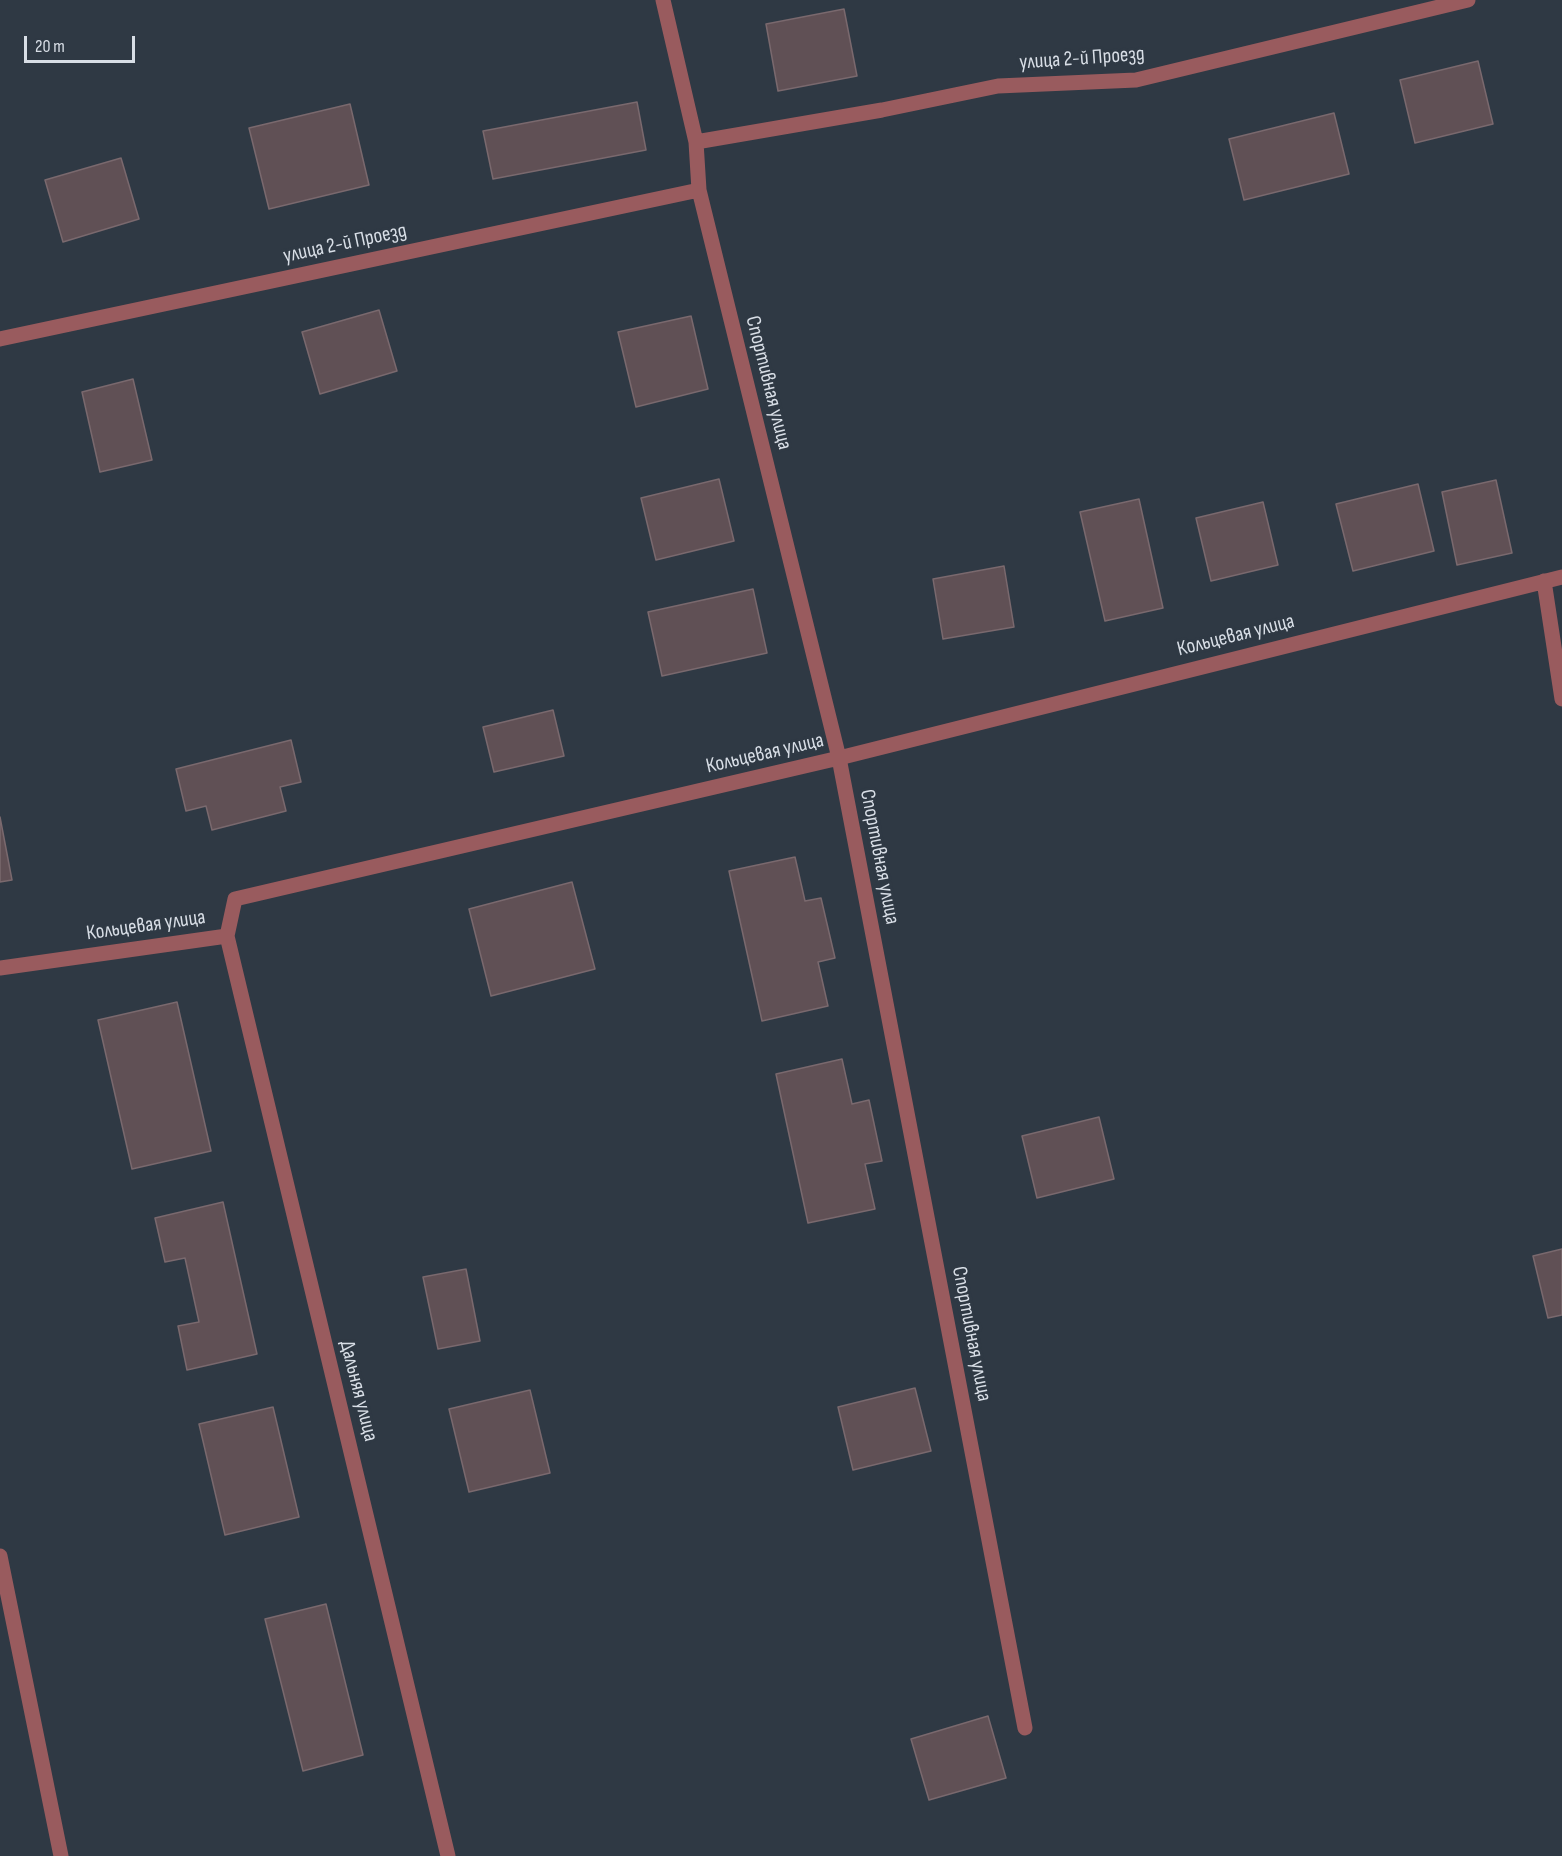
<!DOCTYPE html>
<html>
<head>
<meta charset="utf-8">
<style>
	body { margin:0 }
	#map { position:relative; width:1562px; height:1856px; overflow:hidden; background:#2f3944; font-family:"Sofia Sans Condensed",sans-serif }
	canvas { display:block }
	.scale { position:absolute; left:24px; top:36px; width:111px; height:27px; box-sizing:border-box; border:3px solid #d8dee6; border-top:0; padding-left:8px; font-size:18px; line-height:21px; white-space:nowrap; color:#d8dee6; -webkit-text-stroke:4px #2f3944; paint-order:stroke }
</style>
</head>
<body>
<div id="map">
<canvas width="1562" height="1856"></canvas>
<div class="scale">20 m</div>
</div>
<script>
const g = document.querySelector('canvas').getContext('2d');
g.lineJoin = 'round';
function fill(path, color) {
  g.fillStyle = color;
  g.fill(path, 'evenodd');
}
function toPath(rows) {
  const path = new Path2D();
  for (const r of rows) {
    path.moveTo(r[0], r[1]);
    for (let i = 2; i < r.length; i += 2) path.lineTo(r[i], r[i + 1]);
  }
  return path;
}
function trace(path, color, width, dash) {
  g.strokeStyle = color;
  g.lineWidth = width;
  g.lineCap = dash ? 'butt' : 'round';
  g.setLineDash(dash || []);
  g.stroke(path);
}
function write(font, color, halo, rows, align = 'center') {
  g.font = font + ' "Sofia Sans Condensed",sans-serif';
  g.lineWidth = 6;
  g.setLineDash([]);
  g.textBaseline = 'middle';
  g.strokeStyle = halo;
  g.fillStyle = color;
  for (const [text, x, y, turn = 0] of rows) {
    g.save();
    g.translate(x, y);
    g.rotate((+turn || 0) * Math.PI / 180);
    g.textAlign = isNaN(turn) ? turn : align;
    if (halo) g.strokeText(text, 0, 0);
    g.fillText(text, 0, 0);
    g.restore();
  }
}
const building = toPath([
	[844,9,857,76,778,91,766,24,844,9],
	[1478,61,1493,124,1415,143,1400,80,1478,61],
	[637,102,646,150,493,179,483,131,637,102],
	[350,104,369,185,269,209,249,128,350,104],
	[1334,113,1349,174,1244,200,1229,139,1334,113],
	[121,158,139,219,63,242,45,180,121,158],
	[379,310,397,371,320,394,302,332,379,310],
	[691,316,708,389,636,407,618,332,691,316],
	[133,379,152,460,100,472,82,392,133,379],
	[719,479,734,541,656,560,641,498,719,479],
	[1496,480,1512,553,1457,565,1442,492,1496,480],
	[1418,484,1434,551,1353,571,1336,504,1418,484],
	[1139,499,1163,608,1105,621,1080,512,1139,499],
	[1263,502,1278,565,1211,581,1196,518,1263,502],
	[1004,566,1014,627,943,639,933,579,1004,566],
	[753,589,767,653,662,676,648,612,753,589],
	[553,710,564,756,494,772,483,727,553,710],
	[291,740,301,782,280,787,286,811,212,830,206,806,186,811,176,769,291,740],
	[0,817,12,880,0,882,0,817],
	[795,857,805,901,821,898,835,958,818,962,828,1006,762,1021,729,871,795,857],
	[572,882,595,969,491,996,469,909,572,882],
	[177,1002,211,1151,132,1169,98,1020,177,1002],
	[842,1059,852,1104,869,1100,882,1161,865,1164,875,1209,808,1223,776,1074,842,1059],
	[1099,1117,1114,1179,1037,1198,1022,1136,1099,1117],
	[223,1202,257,1354,187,1370,178,1326,199,1322,185,1258,165,1262,155,1218,223,1202],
	[1562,1249,1562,1315,1548,1318,1533,1256,1562,1249],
	[466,1269,480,1341,438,1349,423,1277,466,1269],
	[915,1388,931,1451,853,1470,838,1407,915,1388],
	[530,1390,550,1473,469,1492,449,1409,530,1390],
	[273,1407,299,1517,225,1535,199,1424,273,1407],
	[326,1604,363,1755,303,1771,265,1619,326,1604],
	[988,1716,1006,1778,929,1800,911,1739,988,1716]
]);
fill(building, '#605055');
trace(building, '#7a696e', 1.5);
trace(toPath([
	[663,0,696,142,699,190,839,758,1025,1728],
	[696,142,882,110,998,86,1136,80,1468,0],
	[0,339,699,190],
	[1544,581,1562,699],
	[227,936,448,1856],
	[0,968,227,936,235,899,839,758,1562,577],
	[0,1556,61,1856]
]), '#995b5e', 15);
write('21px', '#d8dee6', '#2f3944', [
	["улица 2-й Проезд",1082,59,-4],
	["улица 2-й Проезд",345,244,-12],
	["Спортивная улица",768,383,76],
	["Кольцевая улица",1236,636,-14],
	["Кольцевая улица",765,754,-13],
	["Спортивная улица",879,857,79],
	["Кольцевая улица",146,926,-8],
	["Спортивная улица",971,1334,79],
	["Дальняя улица",358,1391,76]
]);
</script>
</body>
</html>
